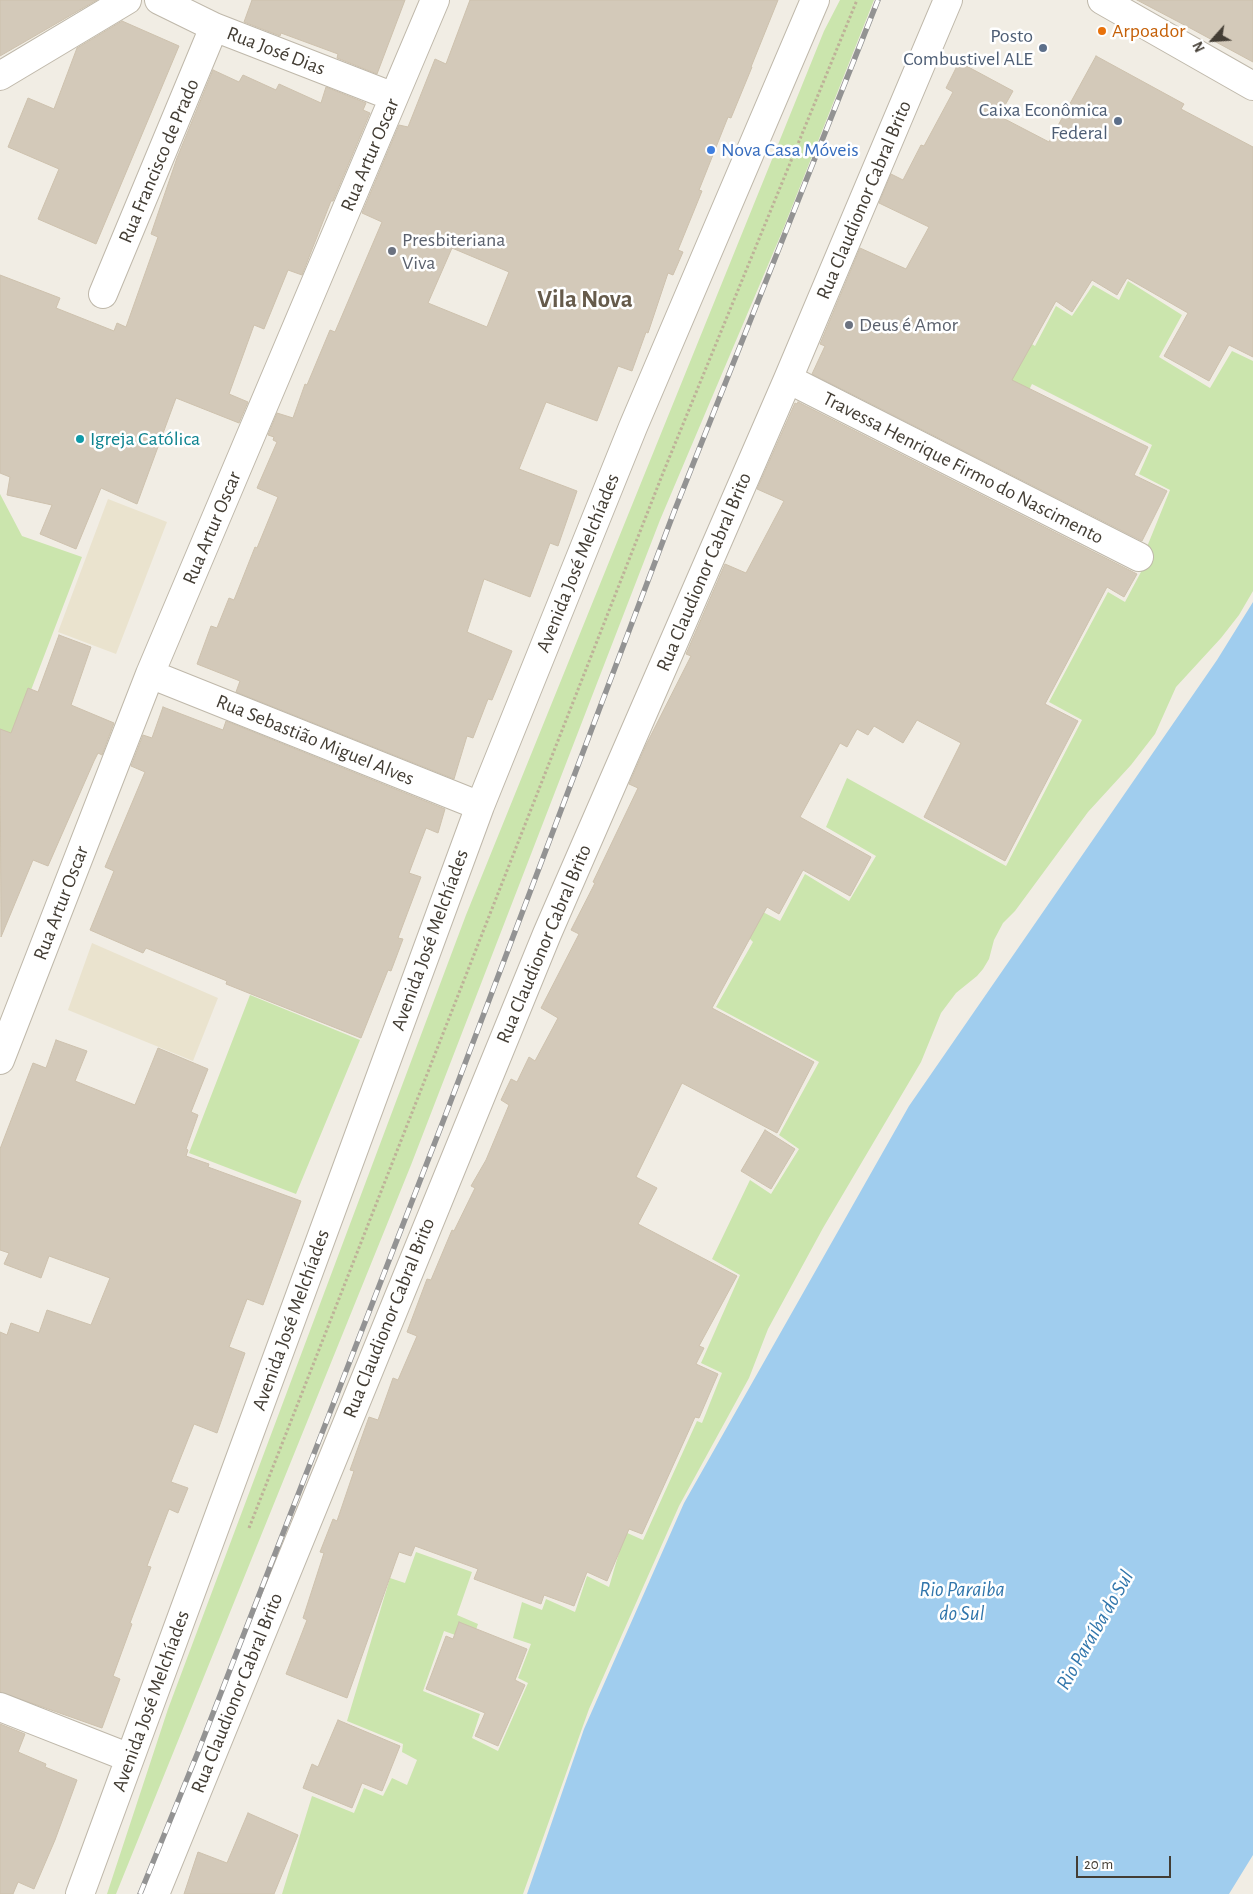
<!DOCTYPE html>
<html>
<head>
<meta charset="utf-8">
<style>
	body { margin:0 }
	#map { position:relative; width:1253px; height:1894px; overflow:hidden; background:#f1ede4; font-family:"Alegreya Sans",sans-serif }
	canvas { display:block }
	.north { position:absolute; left:1188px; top:15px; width:50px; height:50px; -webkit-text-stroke:4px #fff; paint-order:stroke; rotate:244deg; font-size:14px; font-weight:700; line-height:20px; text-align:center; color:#433d34 }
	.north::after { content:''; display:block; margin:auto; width:18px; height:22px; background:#433d34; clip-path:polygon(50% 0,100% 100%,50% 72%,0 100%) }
	.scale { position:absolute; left:1076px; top:1856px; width:95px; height:22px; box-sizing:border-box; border:2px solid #433d34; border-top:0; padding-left:6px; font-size:15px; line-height:18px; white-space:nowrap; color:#433d34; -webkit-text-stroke:4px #fff; paint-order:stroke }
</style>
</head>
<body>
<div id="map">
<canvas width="1253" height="1894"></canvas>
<div class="north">N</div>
<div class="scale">20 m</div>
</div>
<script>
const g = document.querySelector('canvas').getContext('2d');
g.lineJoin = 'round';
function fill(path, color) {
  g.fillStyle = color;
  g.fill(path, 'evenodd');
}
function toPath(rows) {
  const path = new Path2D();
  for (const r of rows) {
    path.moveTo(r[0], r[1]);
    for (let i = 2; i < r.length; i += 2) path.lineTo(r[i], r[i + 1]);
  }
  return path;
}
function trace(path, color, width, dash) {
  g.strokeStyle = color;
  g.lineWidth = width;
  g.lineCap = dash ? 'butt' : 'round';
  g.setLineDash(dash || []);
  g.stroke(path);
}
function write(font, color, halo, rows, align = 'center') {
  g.font = font + ' "Alegreya Sans",sans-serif';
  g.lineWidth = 5;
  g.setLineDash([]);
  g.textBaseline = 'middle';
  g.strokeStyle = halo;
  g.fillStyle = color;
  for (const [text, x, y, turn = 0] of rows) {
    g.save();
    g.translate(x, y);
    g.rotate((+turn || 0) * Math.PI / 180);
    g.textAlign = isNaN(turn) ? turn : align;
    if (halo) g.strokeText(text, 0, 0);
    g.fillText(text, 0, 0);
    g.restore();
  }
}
fill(toPath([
	[108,499,167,522,116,654,58,632],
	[92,943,218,998,193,1061,68,1010]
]), '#eae3ce');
fill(toPath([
	[840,0,874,0,782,232,660,520,411,1165,116,1894,107,1894,168,1709,466,915,824,31],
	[1128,281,1182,315,1159,357,1210,388,1232,351,1253,361,1253,591,1239,615,1221,638,1176,687,1155,734,1131,765,1088,812,1015,911,1003,923,994,940,989,959,983,969,977,976,956,993,941,1013,921,1062,823,1228,768,1329,749,1378,679,1506,589,1709,523,1894,282,1894,312,1796,354,1813,364,1788,383,1796,392,1778,407,1785,417,1760,402,1752,403,1744,347,1721,390,1578,405,1583,416,1552,472,1572,457,1615,478,1624,472,1641,444,1631,423,1691,480,1714,472,1738,498,1751,528,1683,518,1678,531,1644,513,1638,522,1602,542,1610,546,1599,575,1612,587,1576,609,1587,625,1532,643,1540,697,1421,702,1423,722,1373,701,1363,740,1275,712,1259,750,1180,771,1194,799,1149,779,1135,819,1062,716,1007,753,942,749,938,761,911,780,921,805,874,849,901,876,856,826,827,847,778,1006,866,1082,720,1049,702,1108,592,1125,602,1141,572,1138,569,1170,490,1139,474,1152,445,1032,384,1006,437,1013,332,1035,346,1056,306,1072,316,1093,285,1119,300],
	[0,494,22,536,82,557,0,771],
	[250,995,360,1040,296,1194,189,1153]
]), '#cbe5ad');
fill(toPath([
	[1253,602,1253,1855,1229,1894,527,1894,584,1729,684,1503,909,1106,1217,660]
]), '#a0cdee');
const building = toPath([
	[0,0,97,0,0,56,0,0],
	[252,0,405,0,377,74,337,58,338,54,281,33,280,36,244,22,252,0],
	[470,0,778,0,751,67,752,67,731,118,728,117,699,190,702,191,678,250,683,252,673,275,668,273,648,333,646,332,632,371,618,366,597,421,546,402,519,469,577,491,558,546,550,543,530,597,484,579,467,632,512,651,492,700,488,699,473,738,467,736,454,779,236,692,240,681,197,664,211,626,217,628,229,598,234,600,255,547,257,548,278,497,257,488,277,442,273,440,274,437,268,435,277,413,293,418,305,384,307,385,330,330,335,332,382,222,362,213,399,125,408,127,435,59,446,64,470,0],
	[452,248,509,272,487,327,428,303,452,248],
	[1137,0,1253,0,1253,62,1192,29,1137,0],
	[122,21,179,46,96,244,38,219,59,169,8,147,28,98,54,109,77,48,122,21],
	[1096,56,1184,104,1181,109,1253,147,1253,357,1229,345,1209,381,1164,356,1188,313,1127,278,1117,295,1092,280,1072,312,1056,301,1012,380,1148,447,1134,475,1167,491,1142,541,812,374,825,346,820,344,860,248,906,269,929,227,879,203,891,174,903,180,921,145,924,146,953,92,946,88,959,62,1013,91,999,116,1049,142,1096,56],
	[213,70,239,82,243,75,276,90,279,84,321,103,326,87,366,103,363,110,370,113,333,201,331,201,302,275,288,270,264,329,254,325,229,394,248,402,239,423,176,398,137,504,101,488,76,549,40,534,52,505,7,495,10,477,0,473,0,275,60,298,56,308,114,331,117,323,126,327,158,237,151,234,177,158,213,70],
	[798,402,1137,574,1124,597,1107,587,1045,704,1078,721,1005,861,924,817,961,743,917,720,903,743,874,726,868,735,857,729,847,747,840,743,800,817,871,857,850,896,803,870,779,914,767,907,712,1008,814,1062,777,1133,682,1083,636,1177,657,1188,638,1224,737,1276,699,1346,704,1348,696,1364,718,1374,699,1418,695,1417,642,1534,629,1529,607,1581,587,1572,574,1606,544,1595,541,1604,474,1579,478,1569,415,1546,411,1556,399,1552,347,1698,286,1674,307,1620,303,1618,324,1553,320,1552,333,1519,337,1521,354,1471,350,1470,369,1417,378,1420,393,1378,398,1380,417,1336,407,1332,427,1279,431,1280,452,1230,454,1231,475,1188,471,1186,486,1160,509,1105,501,1100,511,1079,517,1082,529,1057,535,1061,558,1018,541,1008,579,934,571,930,595,883,593,882,638,788,629,784,646,745,691,656,686,654,725,564,746,573,784,501,757,489,795,403,797,404,798,402],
	[59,635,91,647,71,705,114,723,102,755,98,753,94,761,48,866,33,860,1,937,0,729,11,733,28,688,38,692,59,635],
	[163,707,223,730,226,721,445,809,438,833,426,828,409,873,421,877,398,938,403,939,391,971,388,970,361,1038,226,984,227,981,146,948,143,953,90,930,114,871,105,867,145,772,131,766,143,735,152,738,163,707],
	[56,1040,87,1051,75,1081,135,1105,158,1048,208,1069,191,1112,198,1115,186,1149,188,1150,186,1156,209,1164,208,1167,301,1201,263,1305,247,1299,229,1347,245,1353,217,1433,194,1424,171,1482,188,1488,178,1513,169,1509,147,1566,151,1567,130,1623,132,1624,113,1676,120,1679,102,1728,0,1692,0,1332,7,1335,11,1323,39,1333,47,1310,91,1325,110,1278,49,1256,41,1278,4,1264,9,1253,0,1250,0,1149,33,1063,46,1068,56,1040],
	[765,1130,795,1149,771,1189,741,1171,765,1130],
	[459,1622,527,1649,515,1680,525,1685,498,1746,475,1736,485,1713,426,1689,446,1636,453,1639,459,1622],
	[338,1720,400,1746,382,1791,362,1783,352,1808,303,1788,312,1764,318,1767,338,1720],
	[0,1724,25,1734,18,1752,46,1764,45,1767,77,1780,55,1840,34,1889,18,1882,13,1894,0,1894,0,1724],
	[248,1813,298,1835,274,1894,184,1894,198,1852,227,1863,248,1813]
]);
fill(building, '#d3c9b9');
trace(building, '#cdc1ad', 1);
const minor = toPath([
	[159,0,214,27,394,97],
	[1102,0,1253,86],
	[0,76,127,0],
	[103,294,214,27],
	[788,379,1139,557],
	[150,674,480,806],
	[0,1060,150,674,435,0],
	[0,1707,130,1758],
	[80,1894,480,806,633,427,815,0],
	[155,1894,547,934,788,379,948,0]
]);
trace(minor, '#bfb8aa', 30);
trace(toPath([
	[249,1528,663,473,857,0]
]), '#beb198', 3, [2.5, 2.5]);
trace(minor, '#fff', 28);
const rail = toPath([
	[140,1894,198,1752,444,1119,674,512,878,0]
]);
trace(rail, '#939393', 5.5);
trace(rail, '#fff', 4, [11]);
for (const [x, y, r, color] of [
	[1102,31,5,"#e8710a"],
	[1043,48,5,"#5c6f8a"],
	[1118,121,5,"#5c6f8a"],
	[711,150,5,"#3f7fe0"],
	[392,251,5,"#6b7280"],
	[849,325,5,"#6b7280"],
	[80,439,5,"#0f9aa8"]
]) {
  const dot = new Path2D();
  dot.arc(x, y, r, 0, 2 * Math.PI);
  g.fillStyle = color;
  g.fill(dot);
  trace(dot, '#fff', 2);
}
write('20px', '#c56008', '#fff', [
	["Arpoador",1112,31]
], 'left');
write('20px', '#4e5e75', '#fff', [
	["Posto",1033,36],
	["Combustivel ALE",1033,59],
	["Caixa Econômica",1108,110],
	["Federal",1108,133]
], 'right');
write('20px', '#433d34', '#fff', [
	["Rua José Dias",276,51,21],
	["Rua Artur Oscar",370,155,-67],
	["Rua Francisco de Prado",159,161,-67],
	["Rua Claudionor Cabral Brito",864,200,-67],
	["Travessa Henrique Firmo do Nascimento",963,468,27],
	["Rua Artur Oscar",212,528,-67],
	["Avenida José Melchíades",578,563,-68],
	["Rua Claudionor Cabral Brito",704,572,-67],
	["Rua Sebastião Miguel Alves",315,740,22],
	["Rua Artur Oscar",61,903,-69],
	["Avenida José Melchíades",430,940,-70],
	["Rua Claudionor Cabral Brito",544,944,-67],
	["Rua Claudionor Cabral Brito",389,1318,-68],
	["Avenida José Melchíades",291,1320,-70],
	["Rua Claudionor Cabral Brito",237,1693,-68],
	["Avenida José Melchíades",151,1701,-70]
]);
write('20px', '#366cbe', '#fff', [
	["Nova Casa Móveis",721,150]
], 'left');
write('20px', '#5b616d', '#fff', [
	["Presbiteriana",402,240],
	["Viva",402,263],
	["Deus é Amor",859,325]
], 'left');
write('20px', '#0d838f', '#fff', [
	["Igreja Católica",90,439]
], 'left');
write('italic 21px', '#3075ab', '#fff', [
	["Rio Paraiba",962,1590],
	["do Sul",962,1614],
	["Rio Paraíba do Sul",1095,1630,-60]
]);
write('bold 25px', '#665b4b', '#fff', [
	["Vila Nova",585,299]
]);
</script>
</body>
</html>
